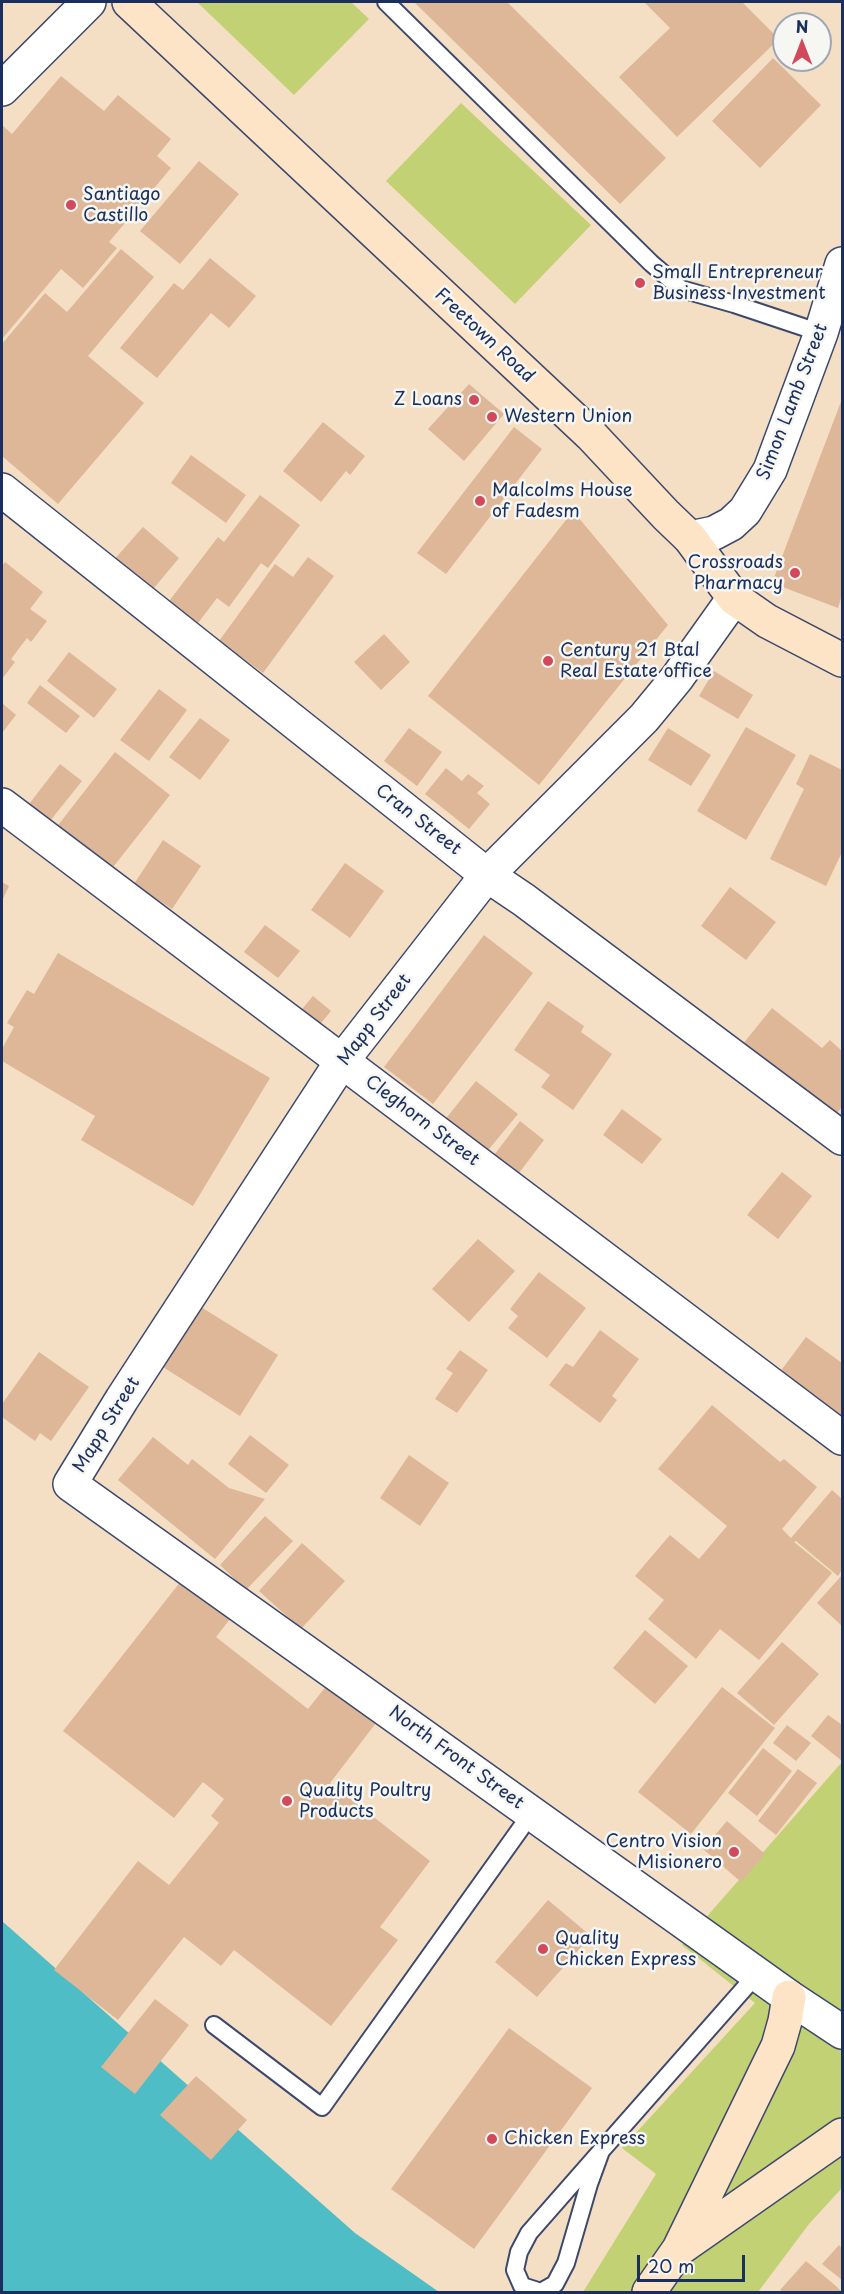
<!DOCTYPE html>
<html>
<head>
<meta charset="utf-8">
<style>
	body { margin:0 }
	#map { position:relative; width:844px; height:2294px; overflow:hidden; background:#f4dfc5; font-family:"Playpen Sans",sans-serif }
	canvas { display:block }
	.frame { position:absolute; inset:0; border:3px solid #1b2f5e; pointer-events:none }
	.north { position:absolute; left:772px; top:12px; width:60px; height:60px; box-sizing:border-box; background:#f6f6f2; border:2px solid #9ea6b7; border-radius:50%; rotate:0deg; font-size:16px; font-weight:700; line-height:24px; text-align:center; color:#1b2f5e }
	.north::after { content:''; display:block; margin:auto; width:21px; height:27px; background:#d1495b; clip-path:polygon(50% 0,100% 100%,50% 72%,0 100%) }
	.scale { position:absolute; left:637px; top:2255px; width:108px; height:27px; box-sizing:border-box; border:3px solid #1b2f5e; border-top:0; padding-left:8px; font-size:18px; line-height:21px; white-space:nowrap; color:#1b2f5e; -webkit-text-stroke:4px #f6f6f2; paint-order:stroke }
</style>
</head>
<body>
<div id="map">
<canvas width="844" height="2294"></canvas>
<div class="frame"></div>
<div class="north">N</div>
<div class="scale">20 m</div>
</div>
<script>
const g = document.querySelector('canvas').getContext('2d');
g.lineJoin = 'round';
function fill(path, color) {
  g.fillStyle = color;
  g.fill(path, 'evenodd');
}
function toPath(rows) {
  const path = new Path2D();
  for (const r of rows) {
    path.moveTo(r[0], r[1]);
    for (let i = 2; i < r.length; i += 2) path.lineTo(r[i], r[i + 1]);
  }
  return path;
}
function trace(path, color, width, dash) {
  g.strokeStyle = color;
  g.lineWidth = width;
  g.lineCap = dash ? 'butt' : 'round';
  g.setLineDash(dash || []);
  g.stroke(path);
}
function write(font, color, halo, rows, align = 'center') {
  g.font = font + ' "Playpen Sans",sans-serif';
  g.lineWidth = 5;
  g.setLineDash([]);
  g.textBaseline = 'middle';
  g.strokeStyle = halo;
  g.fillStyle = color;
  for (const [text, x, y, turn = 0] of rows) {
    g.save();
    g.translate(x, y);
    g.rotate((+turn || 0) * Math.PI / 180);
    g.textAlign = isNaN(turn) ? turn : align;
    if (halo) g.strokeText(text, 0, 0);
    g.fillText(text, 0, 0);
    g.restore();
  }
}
fill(toPath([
	[197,2,351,2,369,19,294,95],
	[461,103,591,225,515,304,386,181],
	[842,1762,842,2188,809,2224,758,2292,583,2292,656,2174,622,2148,755,2003,682,1945]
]), '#c2d173');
fill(toPath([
	[2,1921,355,2233,439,2292,2,2292]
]), '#4fbdc5');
fill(toPath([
	[414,2,507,2,666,158,620,204],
	[644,2,742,2,779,39,677,137,619,77,670,28],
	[773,58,821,105,760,168,712,121],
	[61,76,104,111,118,95,171,139,157,156,171,168,109,242,117,248,83,288,61,269,2,339,2,125,12,134],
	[199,161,239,194,180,264,140,231],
	[121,249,154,277,88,356,144,403,58,504,2,456,2,344,45,293,67,312],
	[210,258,256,296,229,328,211,313,157,378,120,348,174,283,183,290],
	[469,384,504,414,464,461,428,429],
	[842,399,842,595,838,608,772,583],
	[323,422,365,456,350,475,346,471,321,502,283,471],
	[514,427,542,449,446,574,417,553],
	[191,455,246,495,226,523,171,483],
	[260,495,300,525,268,568,261,563,229,607,217,598,192,631,163,609,218,537,224,542],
	[573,511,668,625,539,785,428,696],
	[143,527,179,558,149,594,112,562],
	[308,557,334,576,263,673,219,641,275,564,293,577],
	[5,562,43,592,30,609,47,621,31,642,27,638,11,659,15,662,2,679,2,566],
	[384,634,410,662,381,690,354,662],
	[69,652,117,689,94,718,47,681],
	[714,671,753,695,738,719,699,696],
	[40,685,80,716,66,733,27,703],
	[159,689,187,710,149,761,120,740],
	[2,703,16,715,2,733],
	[200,718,230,740,200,780,169,757],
	[746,727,796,755,746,840,697,811],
	[409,728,442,752,417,786,384,761],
	[668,728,711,755,691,786,648,760],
	[115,752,170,795,106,876,52,833],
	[810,754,842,770,842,852,826,886,770,859,804,789,796,784],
	[60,764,82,781,50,821,29,804],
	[446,768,462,781,468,774,484,786,477,793,490,804,469,829,425,794],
	[163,840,201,866,172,909,134,884],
	[345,863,384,891,350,938,311,910],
	[2,882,9,886,2,901],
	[730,887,776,922,746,960,701,926],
	[265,925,300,951,278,978,244,952],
	[484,935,533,973,433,1104,384,1067],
	[58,953,270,1078,193,1206,81,1140,95,1116,2,1061,2,1049,14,1027,7,1023,27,990,34,994],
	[313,996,331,1011,316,1029,298,1014],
	[548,1001,584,1026,581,1032,612,1054,573,1110,541,1087,550,1075,514,1050],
	[772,1008,822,1048,830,1040,842,1051,842,1107,828,1124,738,1050],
	[476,1081,518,1114,480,1160,439,1127],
	[622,1109,662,1139,642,1164,603,1135],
	[520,1121,544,1140,513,1181,488,1163],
	[782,1172,812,1196,778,1239,747,1215],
	[478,1239,515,1271,469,1322,432,1289],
	[539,1272,586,1308,547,1358,508,1328,518,1316,510,1309],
	[201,1307,278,1355,240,1416,163,1367,173,1352,164,1347,181,1321,189,1326],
	[600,1330,639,1359,612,1396,617,1400,600,1423,549,1385,566,1363,573,1367],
	[806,1337,842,1363,842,1424,777,1376],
	[460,1350,488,1370,457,1413,435,1399,453,1373,446,1369],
	[39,1352,89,1387,51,1441,40,1433,35,1441,2,1417,2,1404],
	[712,1405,780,1462,784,1459,817,1487,782,1529,791,1538,832,1490,842,1499,842,1570,838,1576,796,1541,794,1542,832,1573,759,1660,720,1629,696,1659,648,1619,664,1600,635,1576,670,1535,699,1559,727,1526,658,1469],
	[250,1435,289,1465,266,1493,228,1464],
	[153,1437,188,1465,192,1459,229,1488,265,1499,215,1559,118,1480],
	[409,1455,449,1483,420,1526,380,1498],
	[265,1516,293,1541,246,1590,220,1565],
	[302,1543,345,1581,301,1629,259,1591],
	[842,1575,842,1626,817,1603],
	[185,1576,234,1614,216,1637,308,1709,327,1685,376,1723,330,1783,430,1861,380,1927,398,1940,331,2026,234,1950,221,1966,184,1937,118,2020,54,1970,138,1861,169,1885,219,1823,211,1816,224,1799,203,1782,174,1818,63,1731],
	[645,1630,688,1666,655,1704,613,1668],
	[782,1642,819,1674,774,1725,737,1693],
	[722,1687,775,1728,691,1834,638,1792],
	[828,1715,841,1724,842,1722,842,1761,811,1736],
	[787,1725,811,1743,796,1761,773,1743],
	[763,1748,792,1771,757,1816,728,1793],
	[798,1769,817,1783,776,1835,758,1821],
	[727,1821,765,1854,741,1882,703,1849],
	[548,1900,591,1936,537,1997,495,1962],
	[155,1999,189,2025,135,2094,101,2067],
	[509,2028,592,2088,474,2249,391,2189],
	[196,2076,247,2120,211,2160,160,2115],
	[839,2245,842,2248,842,2280,822,2264],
	[806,2261,836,2286,842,2292,783,2292,780,2290]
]), '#ddb797');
const service = toPath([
	[386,2,651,263,681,289,734,304,821,333],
	[214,2025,322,2107,521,1828],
	[601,2151,529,2233,519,2252,515,2270,522,2286,541,2292,555,2284,566,2263,589,2184,601,2151,757,1974]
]);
const minor = toPath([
	[2,89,89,2],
	[2,490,487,875,524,900,842,1138],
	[690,538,714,533,731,524,745,511,770,470,821,333,842,264],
	[2,805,842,1438]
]);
const tertiary = toPath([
	[734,598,677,678,644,718,487,875,342,1061,122,1399,70,1484,789,1997,842,2032]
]);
const secondary = toPath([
	[129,2,591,435,666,515,690,538,734,598,767,621,842,660],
	[679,2249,778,2046,785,2021,789,1997],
	[649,2292,679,2249,842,2135]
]);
trace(service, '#3c496d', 20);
trace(minor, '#3c496d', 36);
trace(tertiary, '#3c496d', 36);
trace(secondary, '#3c496d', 36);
trace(service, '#fff', 16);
trace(minor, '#fff', 33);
trace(tertiary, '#fff', 33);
trace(secondary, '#fee4c6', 33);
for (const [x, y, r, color] of [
	[71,205,6,"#d1495b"],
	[640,283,6,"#d1495b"],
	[474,400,6,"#d1495b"],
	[492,417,6,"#d1495b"],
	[480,501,6,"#d1495b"],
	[795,573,6,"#d1495b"],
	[548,661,6,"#d1495b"],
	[287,1801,6,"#d1495b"],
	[734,1852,6,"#d1495b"],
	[543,1949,6,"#d1495b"],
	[492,2139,6,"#d1495b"]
]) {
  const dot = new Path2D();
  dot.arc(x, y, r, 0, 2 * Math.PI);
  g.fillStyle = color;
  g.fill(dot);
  trace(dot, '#f6f6f2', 2);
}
write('18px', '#1b2f5e', '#f6f6f2', [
	["Santiago",83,195],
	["Castillo",83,216],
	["Small Entrepreneur",652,273],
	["Business Investment",652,294],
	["Z Loans",462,400,"right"],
	["Western Union",504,417],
	["Malcolms House",492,491],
	["of Fadesm",492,512],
	["Crossroads",783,563,"right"],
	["Pharmacy",783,584,"right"],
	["Century 21 Btal",560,651],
	["Real Estate office",560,672],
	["Quality Poultry",299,1791],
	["Products",299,1812],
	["Centro Vision",722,1842,"right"],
	["Misionero",722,1863,"right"],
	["Quality",555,1939],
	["Chicken Express",555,1960],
	["Chicken Express",504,2139]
], 'left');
write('18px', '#1b2f5e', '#f6f6f2', [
	["Freetown Road",484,336,43],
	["Simon Lamb Street",793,402,-69],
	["Cran Street",418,820,38],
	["Mapp Street",375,1020,-53],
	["Cleghorn Street",422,1121,37],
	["Mapp Street",107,1425,-58],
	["North Front Street",456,1758,36]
]);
</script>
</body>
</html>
